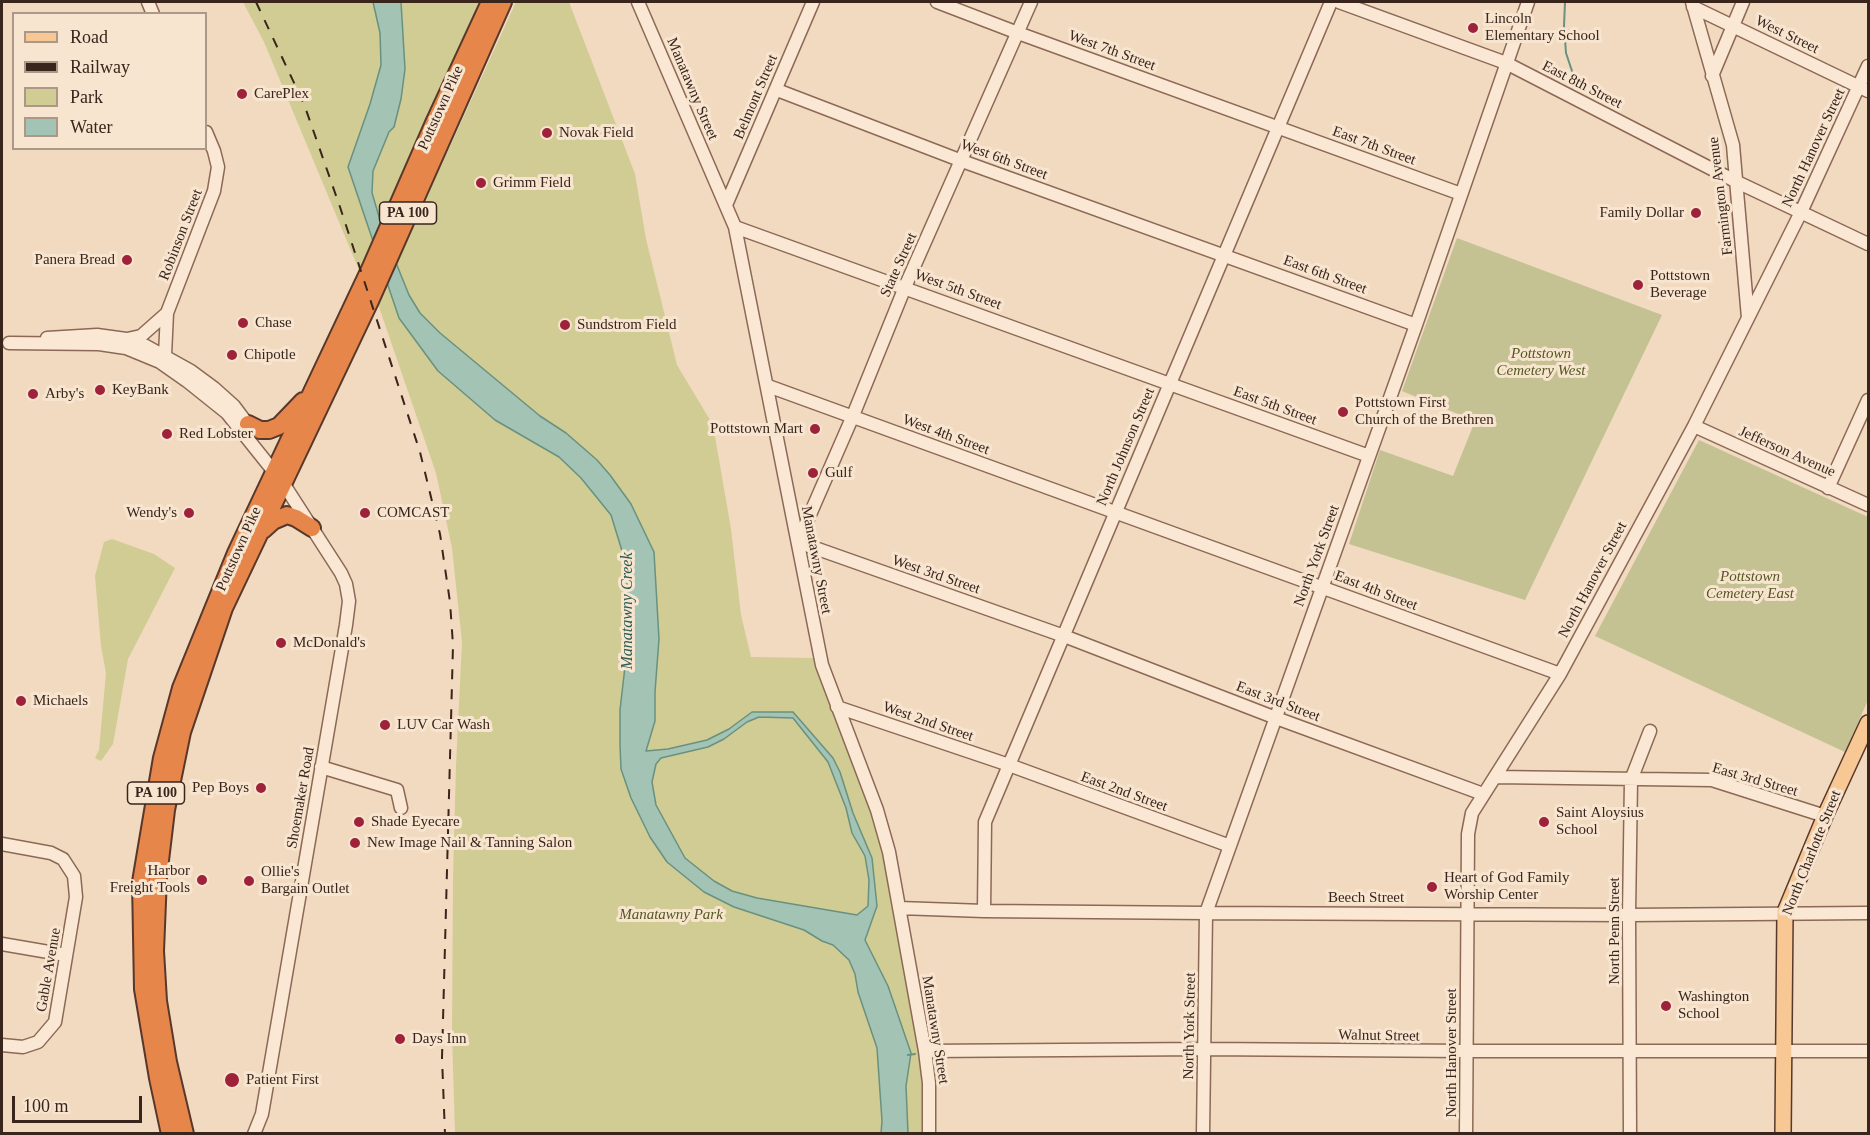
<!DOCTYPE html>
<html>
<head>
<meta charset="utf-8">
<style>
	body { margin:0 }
	#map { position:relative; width:1870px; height:1135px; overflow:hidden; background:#f1dac0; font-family:Georgia,serif }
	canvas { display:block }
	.frame { position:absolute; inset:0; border:3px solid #3a251c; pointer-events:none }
	.legend { position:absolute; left:12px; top:12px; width:195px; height:138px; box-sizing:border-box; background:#f8e5d0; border:2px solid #ac9888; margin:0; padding:8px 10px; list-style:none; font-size:18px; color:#3a251c }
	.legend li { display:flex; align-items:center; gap:12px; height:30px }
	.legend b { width:30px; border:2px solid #ac9888 }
	.scale { position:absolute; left:12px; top:1096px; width:130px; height:27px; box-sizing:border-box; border:3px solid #3a251c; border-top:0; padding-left:8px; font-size:18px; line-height:21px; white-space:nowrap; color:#3a251c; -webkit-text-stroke:4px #f8e5d0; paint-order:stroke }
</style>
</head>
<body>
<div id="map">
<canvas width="1870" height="1135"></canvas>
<div class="frame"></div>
<ul class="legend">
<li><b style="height:8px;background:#f7c794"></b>Road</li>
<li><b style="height:8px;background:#3a251c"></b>Railway</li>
<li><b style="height:16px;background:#d0cc93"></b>Park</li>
<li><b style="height:16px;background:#a3c3b4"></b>Water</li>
</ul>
<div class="scale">100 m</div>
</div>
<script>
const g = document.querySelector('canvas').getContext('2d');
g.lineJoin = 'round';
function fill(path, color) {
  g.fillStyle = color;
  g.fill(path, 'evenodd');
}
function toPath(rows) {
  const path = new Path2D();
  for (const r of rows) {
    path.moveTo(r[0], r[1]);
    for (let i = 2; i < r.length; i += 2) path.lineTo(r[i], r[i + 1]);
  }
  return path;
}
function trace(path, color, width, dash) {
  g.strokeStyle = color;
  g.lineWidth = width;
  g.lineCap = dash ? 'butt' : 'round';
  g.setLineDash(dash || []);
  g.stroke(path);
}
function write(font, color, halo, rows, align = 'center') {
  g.font = font + ' Georgia,serif';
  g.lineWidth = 6;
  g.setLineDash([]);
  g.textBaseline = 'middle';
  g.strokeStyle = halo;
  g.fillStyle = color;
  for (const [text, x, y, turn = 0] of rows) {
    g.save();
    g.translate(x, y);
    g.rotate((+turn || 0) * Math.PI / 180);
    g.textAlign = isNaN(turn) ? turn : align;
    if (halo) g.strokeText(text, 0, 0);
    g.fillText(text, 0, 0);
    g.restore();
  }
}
fill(toPath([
	[243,2,480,2,364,282,264,42],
	[516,2,569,2,635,174,646,239,677,365,713,425,731,529,741,615,751,657,814,658,867,795,884,857,920,1053,924,1089,924,1133,455,1133,452,1035,453,879,456,766,462,642,452,548,436,473,378,304],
	[112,539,154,554,175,568,128,659,113,744,101,761,95,758,99,750,106,673,101,646,95,576,104,542]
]), '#d0cc93');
fill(toPath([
	[1457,238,1662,315,1525,600,1349,544,1380,450,1453,476,1475,421,1402,391],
	[1699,440,1868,517,1868,700,1845,752,1595,636]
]), '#c4c193');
const water = toPath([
	[373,2,401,2,405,69,401,99,394,127,389,132,373,171,372,193,384,233,409,295,420,313,440,333,540,416,566,433,597,460,610,475,631,504,654,552,659,639,655,692,655,721,646,751,668,749,707,740,729,729,752,712,793,712,833,758,840,772,853,813,872,858,877,906,865,940,888,986,911,1053,906,1086,908,1133,881,1133,882,1121,877,1048,858,992,855,974,849,960,833,945,822,941,804,930,734,907,704,892,667,862,650,837,631,798,621,769,620,745,620,710,629,632,627,580,623,554,611,515,581,478,559,457,495,420,438,371,399,318,348,167,370,104,381,65,380,33,373,2],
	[759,717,793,718,828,762,846,808,852,833,865,856,869,880,868,906,857,915,757,898,732,891,714,881,685,858,656,805,652,782,656,764,661,758,708,747,724,739,747,722,759,717]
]);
fill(water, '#a3c3b4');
trace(water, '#699180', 1.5);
trace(toPath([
	[1565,2,1564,26,1566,53,1576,83],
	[908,1055,915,1054]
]), '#699180', 2);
const minor = toPath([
	[148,2,153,14],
	[638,2,735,227,822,665,877,810,889,852,925,1051,929,1083,929,1134],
	[937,2,1018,33,1461,194],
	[1339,2,1506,63,1737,182,1868,244],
	[1692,2,1733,145,1748,318],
	[1693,7,1868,91],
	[1712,76,1743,2],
	[777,90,962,161,1416,325],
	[726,205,813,2],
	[735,227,1369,456],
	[47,338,97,335,126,339,146,346,191,371,214,388,234,406,252,430],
	[127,339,141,336,167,313],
	[9,343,99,344,126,348,160,362,187,381,227,413,283,483,341,573,346,584,349,601,346,625,262,1114,254,1134],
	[160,361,165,355,167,313,214,191,218,167,214,151,206,132],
	[768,386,1560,674],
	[1694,426,1868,505],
	[1828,488,1868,400],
	[798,542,1064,636,1276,718,1483,794],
	[798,542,852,418,905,287,1031,2],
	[837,707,1009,765,1230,846],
	[321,767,397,790,401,808],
	[1496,777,1712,780,1825,816],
	[2,844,51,853,63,859,74,876,76,897,55,1022,38,1042,23,1047,2,1045],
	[899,908,984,911,1206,913,1629,915,1868,913],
	[984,911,985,822,1331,2],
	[2,944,66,955],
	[925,1051,1205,1049,1467,1051,1868,1051],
	[1203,1134,1206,913,1416,325,1528,2],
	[1466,1134,1468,834,1472,813,1560,674,1694,426,1801,212,1868,66],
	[1630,1134,1629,915,1631,780,1650,731]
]);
const major = toPath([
	[1783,1134,1785,912,1825,816,1868,723]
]);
const highway = toPath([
	[248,424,260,430,269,430,279,426,303,401],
	[263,530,273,521,287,515,296,518,312,528],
	[170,1134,158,1078,143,989,141,882,162,758,181,688,236,553,371,267,434,123,490,2],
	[185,1134,168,1062,158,1001,155,951,158,877,166,810,182,732,224,608,370,301,503,2]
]);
trace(minor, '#8b6956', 15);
trace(major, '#58382b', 18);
trace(highway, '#58382b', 20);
trace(minor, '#fbe8d4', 12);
trace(major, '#f7c794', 15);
trace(highway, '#e7864a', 16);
trace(toPath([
	[256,2,304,104,340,207,420,452,440,534,450,602,453,645,442,1058,445,1134]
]), '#3a251c', 2, [10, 10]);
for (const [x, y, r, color] of [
	[1473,28,6,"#9e2239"],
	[242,94,6,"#9e2239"],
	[547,133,6,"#9e2239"],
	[481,183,6,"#9e2239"],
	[1696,213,6,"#9e2239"],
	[127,260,6,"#9e2239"],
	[1638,285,6,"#9e2239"],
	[243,323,6,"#9e2239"],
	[565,325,6,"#9e2239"],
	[232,355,6,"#9e2239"],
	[100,390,6,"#9e2239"],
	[33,394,6,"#9e2239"],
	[1343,412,6,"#9e2239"],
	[815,429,6,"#9e2239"],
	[167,434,6,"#9e2239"],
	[813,473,6,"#9e2239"],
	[189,513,6,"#9e2239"],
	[365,513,6,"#9e2239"],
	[281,643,6,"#9e2239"],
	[21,701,6,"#9e2239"],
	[385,725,6,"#9e2239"],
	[261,788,6,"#9e2239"],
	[359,822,6,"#9e2239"],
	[1544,822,6,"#9e2239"],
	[355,843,6,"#9e2239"],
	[202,880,6,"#9e2239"],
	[249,881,6,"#9e2239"],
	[1432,887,6,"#9e2239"],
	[1666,1006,6,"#9e2239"],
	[400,1039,6,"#9e2239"],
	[232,1080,8,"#9e2239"]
]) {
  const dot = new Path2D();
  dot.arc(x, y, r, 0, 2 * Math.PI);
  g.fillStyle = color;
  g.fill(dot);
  trace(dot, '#f8e5d0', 2);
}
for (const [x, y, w] of [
	[408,213,57],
	[156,793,57]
]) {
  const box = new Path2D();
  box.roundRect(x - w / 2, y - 11, w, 22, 4.5);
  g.fillStyle = '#f8e5d0';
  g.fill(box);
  trace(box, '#3a251c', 1.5);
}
write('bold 14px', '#3a251c', null, [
	["PA 100",408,213],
	["PA 100",156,793]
]);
write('15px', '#3a251c', '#f8e5d0', [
	["Lincoln",1485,19],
	["Elementary School",1485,36],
	["CarePlex",254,94],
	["Novak Field",559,133],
	["Grimm Field",493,183],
	["Family Dollar",1684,213,"right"],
	["Panera Bread",115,260,"right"],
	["Pottstown",1650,276],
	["Beverage",1650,293],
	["Chase",255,323],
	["Sundstrom Field",577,325],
	["Chipotle",244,355],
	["KeyBank",112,390],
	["Arby's",45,394],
	["Pottstown First",1355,403],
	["Church of the Brethren",1355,420],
	["Pottstown Mart",803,429,"right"],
	["Red Lobster",179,434],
	["Gulf",825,473],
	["Wendy's",177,513,"right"],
	["COMCAST",377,513],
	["McDonald's",293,643],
	["Michaels",33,701],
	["LUV Car Wash",397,725],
	["Pep Boys",249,788,"right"],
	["Saint Aloysius",1556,813],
	["School",1556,830],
	["Shade Eyecare",371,822],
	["New Image Nail & Tanning Salon",367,843],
	["Harbor",190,871,"right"],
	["Freight Tools",190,888,"right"],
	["Ollie's",261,872],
	["Bargain Outlet",261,889],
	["Heart of God Family",1444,878],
	["Worship Center",1444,895],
	["Washington",1678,997],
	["School",1678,1014],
	["Days Inn",412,1039],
	["Patient First",246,1080]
], 'left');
write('15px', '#3a251c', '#f8e5d0', [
	["West Street",1787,35,26],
	["West 7th Street",1112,51,20],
	["East 8th Street",1582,85,27],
	["Manatawny Street",692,89,67],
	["Belmont Street",756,97,-67],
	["Pottstown Pike",441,108,-66],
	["East 7th Street",1374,146,20],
	["North Hanover Street",1814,148,-65],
	["West 6th Street",1004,160,20],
	["Farmington Avenue",1721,196,-97],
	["Robinson Street",181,235,-69],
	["State Street",899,265,-66],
	["East 6th Street",1325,275,20],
	["West 5th Street",958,290,20],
	["East 5th Street",1275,406,20],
	["West 4th Street",946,435,20],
	["North Johnson Street",1126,447,-67],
	["Jefferson Avenue",1787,452,24],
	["Pottstown Pike",239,549,-66],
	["North York Street",1317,556,-70],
	["Manatawny Street",816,560,79],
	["West 3rd Street",936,575,19],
	["North Hanover Street",1593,580,-62],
	["East 4th Street",1376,591,21],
	["East 3rd Street",1278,702,21],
	["West 2nd Street",928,722,19],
	["East 3rd Street",1755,780,16],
	["East 2nd Street",1124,792,20],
	["Shoemaker Road",301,798,-80],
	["North Charlotte Street",1812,853,-68],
	["Beech Street",1366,898],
	["North Penn Street",1615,931,-90],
	["Gable Avenue",49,970,-80],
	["North York Street",1190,1026,-89],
	["Manatawny Street",935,1030,81],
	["Walnut Street",1379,1036,1],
	["North Hanover Street",1452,1053,-90]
]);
write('italic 15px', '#535821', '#f8e5d0', [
	["Pottstown",1541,354],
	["Cemetery West",1541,371],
	["Pottstown",1750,577],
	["Cemetery East",1750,594],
	["Manatawny Park",671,915]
]);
write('italic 16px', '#2a5b4f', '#f8e5d0', [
	["Manatawny Creek",628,611,-90]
]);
</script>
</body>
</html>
